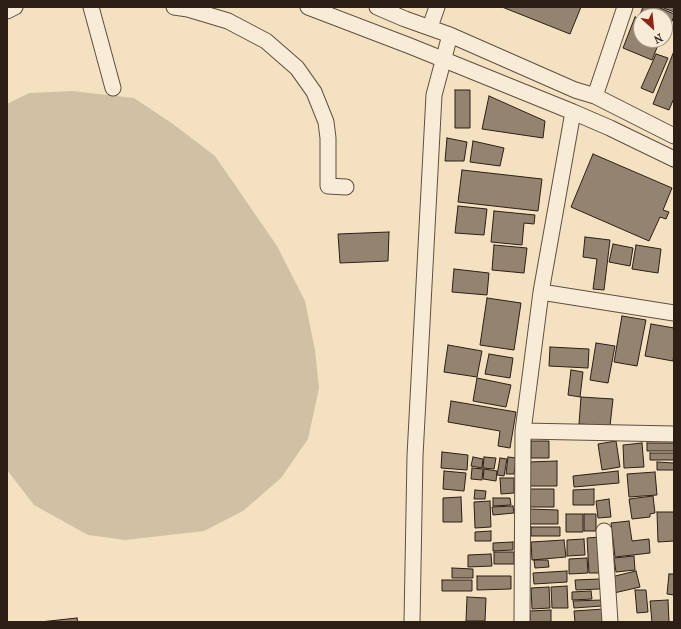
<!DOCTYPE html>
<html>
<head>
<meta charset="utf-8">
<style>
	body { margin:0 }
	#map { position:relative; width:681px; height:629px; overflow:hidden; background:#f4e1c1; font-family:"IM FELL French Canon",serif }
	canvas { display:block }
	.frame { position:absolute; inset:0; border:8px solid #2d1e16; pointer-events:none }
	.north { position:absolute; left:633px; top:8px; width:40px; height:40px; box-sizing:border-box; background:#f8ecd7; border:1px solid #a79a8a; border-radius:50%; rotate:153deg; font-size:11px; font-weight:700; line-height:16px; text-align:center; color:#2d1e16 }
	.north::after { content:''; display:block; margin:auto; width:14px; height:18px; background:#8f2418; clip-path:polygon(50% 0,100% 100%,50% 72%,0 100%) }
</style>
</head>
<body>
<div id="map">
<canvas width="681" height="629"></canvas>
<div class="frame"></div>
<div class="north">N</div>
</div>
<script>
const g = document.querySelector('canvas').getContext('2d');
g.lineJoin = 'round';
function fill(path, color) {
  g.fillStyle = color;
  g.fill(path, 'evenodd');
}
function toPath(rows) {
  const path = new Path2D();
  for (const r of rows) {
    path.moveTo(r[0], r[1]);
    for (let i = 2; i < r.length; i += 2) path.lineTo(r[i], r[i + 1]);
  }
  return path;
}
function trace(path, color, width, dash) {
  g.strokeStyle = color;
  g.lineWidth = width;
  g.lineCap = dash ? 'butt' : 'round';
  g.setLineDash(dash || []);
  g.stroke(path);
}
fill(toPath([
	[72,91,134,98,173,124,215,156,277,246,305,301,315,350,319,388,308,439,281,478,243,511,204,531,125,540,88,535,34,505,7,470,7,104,29,93]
]), '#d2c0a4');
const building = toPath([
	[502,7,581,7,570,34,502,7],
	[643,7,658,7,674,14,674,16,669,29,665,27,665,16,641,16,641,18,639,17,643,7],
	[661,7,674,7,674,12,661,7],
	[635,17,641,19,641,40,660,40,652,60,623,48,635,17],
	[674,51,674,98,669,110,653,104,674,51],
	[656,54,668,58,653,93,641,88,656,54],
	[455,90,470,90,470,128,455,128,455,90],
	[489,96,545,121,543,138,482,129,489,96],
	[447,138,467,142,464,161,445,161,447,138],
	[473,141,504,148,500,166,470,162,473,141],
	[593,154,672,188,663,210,669,212,666,219,660,217,649,241,571,207,593,154],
	[462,170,542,179,538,211,458,202,462,170],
	[458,206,487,209,484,235,455,233,458,206],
	[494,211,535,215,534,224,524,223,522,245,491,242,494,211],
	[389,232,388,261,340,263,338,234,389,232],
	[585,237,610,240,604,290,593,289,597,259,583,257,585,237],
	[613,244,633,248,630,266,609,262,613,244],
	[494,245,527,248,524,273,492,270,494,245],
	[636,245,661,249,658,273,632,269,636,245],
	[454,269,489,273,487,295,452,292,454,269],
	[487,298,521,303,514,350,480,345,487,298],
	[622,316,646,320,637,366,614,362,622,316],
	[651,324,674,328,674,353,673,361,645,356,651,324],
	[596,343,615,346,608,383,590,380,596,343],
	[448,345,482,351,477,377,444,372,448,345],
	[550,347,589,349,588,368,549,366,550,347],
	[489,354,513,358,510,378,485,374,489,354],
	[571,370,583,372,580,397,568,395,571,370],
	[477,378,511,385,506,407,473,401,477,378],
	[581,397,613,399,610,426,579,424,581,397],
	[451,401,516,412,510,448,498,446,500,431,448,422,451,401],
	[531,441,549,441,549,458,531,458,531,441],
	[616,441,620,467,602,470,598,444,616,441],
	[642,443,644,467,624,468,623,445,642,443],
	[647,443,674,443,674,451,647,451,647,443],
	[442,452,468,455,467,470,441,468,442,452],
	[650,453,674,453,674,460,650,460,650,453],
	[473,457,483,459,482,468,471,466,473,457],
	[484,457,496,458,494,469,483,468,484,457],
	[508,457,516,458,514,474,506,474,508,457],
	[500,458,507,459,504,476,497,475,500,458],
	[557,461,557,486,528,486,528,462,557,461],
	[657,462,674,463,674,470,657,470,657,462],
	[472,468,483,469,482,480,471,479,472,468],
	[484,469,497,471,496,481,483,479,484,469],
	[444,471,466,473,464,491,443,489,444,471],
	[618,471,619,483,574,487,573,476,618,471],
	[655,472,657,495,629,497,627,474,655,472],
	[500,478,514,478,514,493,501,494,500,478],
	[530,489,554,489,554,507,530,507,530,489],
	[594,489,594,505,573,505,573,490,594,489],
	[475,490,486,491,485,499,474,499,475,490],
	[653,496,655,513,650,514,650,517,632,519,629,499,653,496],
	[461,497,462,522,443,522,443,498,461,497],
	[493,498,510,498,511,505,493,506,493,498],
	[609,499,611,517,598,518,596,501,609,499],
	[490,501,491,527,475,528,474,502,490,501],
	[513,506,514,513,493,515,492,507,513,506],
	[529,509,558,510,558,524,529,524,529,509],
	[657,512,674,512,674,541,658,542,657,512],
	[566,514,583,514,583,532,566,532,566,514],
	[584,514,596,514,596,531,584,531,584,514],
	[629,521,632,541,649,539,650,553,615,557,611,523,629,521],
	[531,527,560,527,560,536,531,536,531,527],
	[491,531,491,541,475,541,475,532,491,531],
	[600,537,601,573,589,573,587,538,600,537],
	[584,539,585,555,567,556,567,540,584,539],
	[564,540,566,557,532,560,531,542,564,540],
	[513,542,513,550,493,551,493,543,513,542],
	[494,552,514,552,514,564,494,564,494,552],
	[491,554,492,566,468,567,468,555,491,554],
	[634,556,635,570,616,572,614,558,634,556],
	[587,558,588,573,569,574,569,559,587,558],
	[534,560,548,560,549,567,535,568,534,560],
	[452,568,473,569,473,578,452,578,452,568],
	[567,571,567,582,534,584,533,573,567,571],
	[636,571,640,587,614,593,611,577,636,571],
	[669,574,674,574,674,595,667,594,669,574],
	[477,576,511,576,511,589,477,590,477,576],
	[600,579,600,589,576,590,575,580,600,579],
	[442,580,472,580,472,591,442,591,442,580],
	[567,586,568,608,552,608,551,587,567,586],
	[549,587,550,608,532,609,531,588,549,587],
	[635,590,646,590,648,612,637,613,635,590],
	[591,591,592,599,572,600,572,592,591,591],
	[467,597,486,598,485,621,466,621,467,597],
	[602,600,602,606,574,608,573,601,602,600],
	[668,600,669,622,652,622,650,601,668,600],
	[604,609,605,622,575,622,574,611,604,609],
	[551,610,551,622,530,622,530,611,551,610],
	[77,618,78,622,40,622,77,618]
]);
fill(building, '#94836f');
trace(building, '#2d1e16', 1);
const minor = toPath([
	[91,7,113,88],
	[174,7,188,9,228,21,266,41,297,68,314,92,326,122,328,138,328,186,346,187],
	[308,7,410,46,573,112,610,128,674,159],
	[377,7,405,19,450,35,575,90,595,96,674,136],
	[7,11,15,7],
	[430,27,437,7],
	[595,96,625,7],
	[573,112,541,292,523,431,674,434],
	[541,292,674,313],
	[604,531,610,622],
	[412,622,415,456,434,95,450,35],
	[522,622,523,431]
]);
trace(minor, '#5f4f41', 17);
trace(minor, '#f8ecd7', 15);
</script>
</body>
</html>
